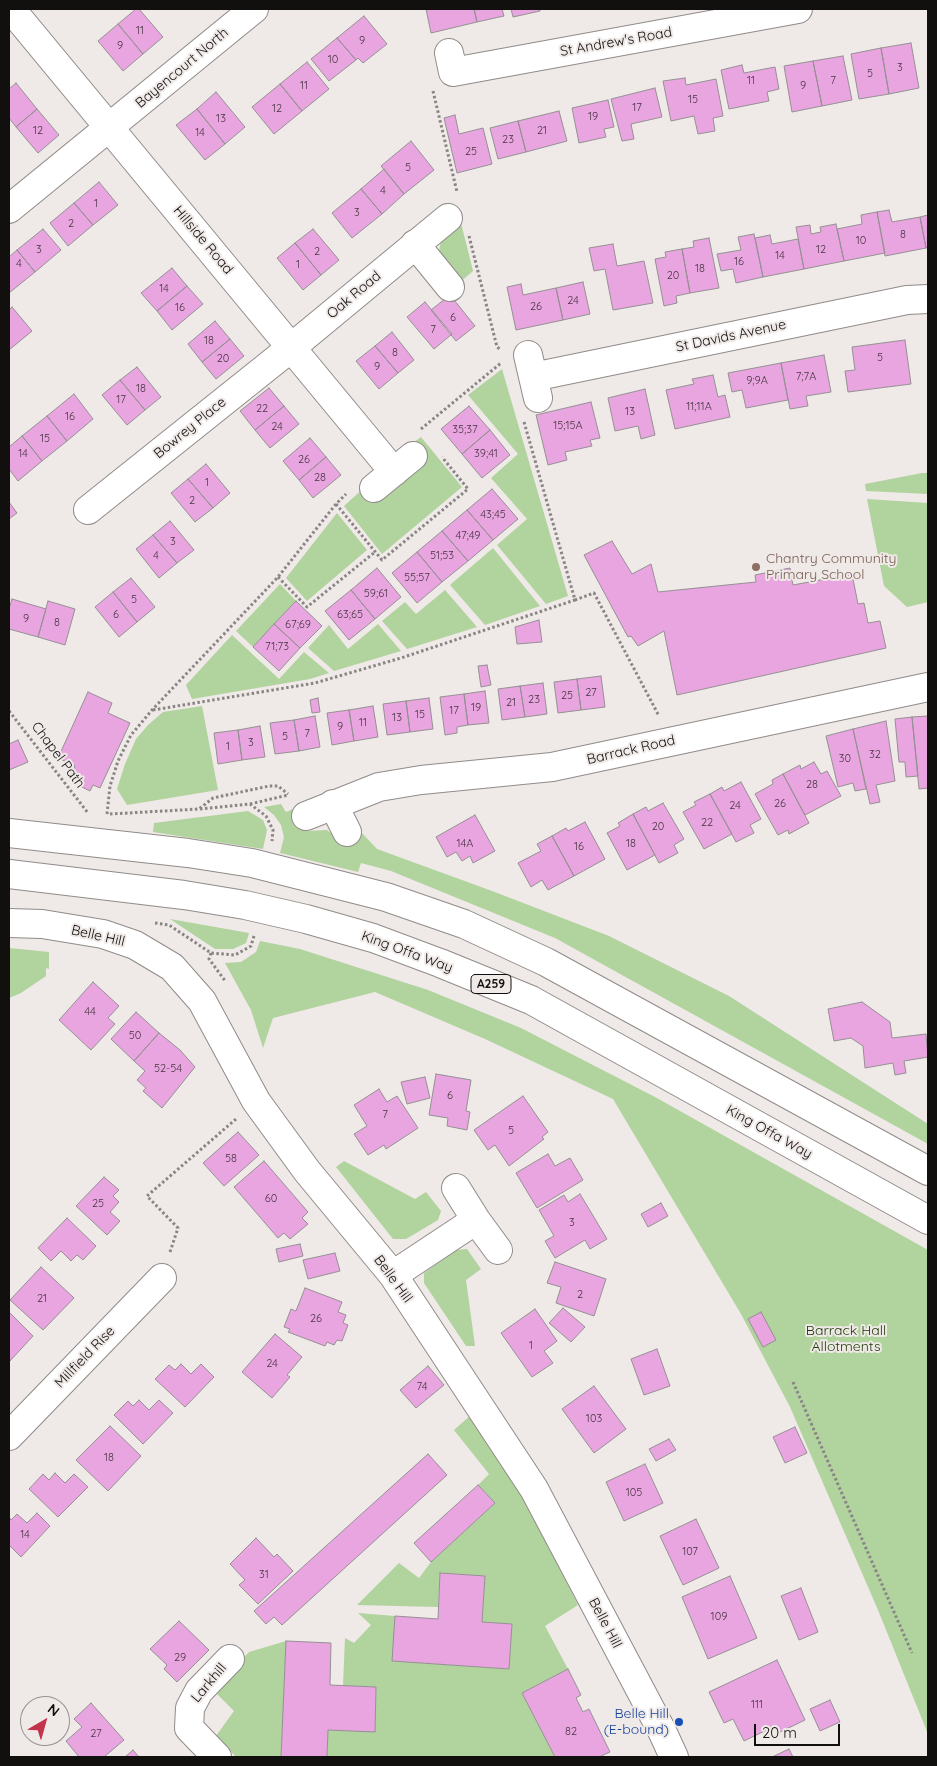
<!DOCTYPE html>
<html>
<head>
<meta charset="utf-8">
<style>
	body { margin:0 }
	#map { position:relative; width:937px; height:1766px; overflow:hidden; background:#efe9e7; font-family:Quicksand,sans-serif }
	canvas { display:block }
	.frame { position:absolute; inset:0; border:10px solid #12100f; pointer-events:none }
	.north { position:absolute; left:20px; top:1696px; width:50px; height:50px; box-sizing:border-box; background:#efe9e7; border:1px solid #979291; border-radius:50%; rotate:38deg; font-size:14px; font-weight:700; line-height:20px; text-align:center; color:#12100f }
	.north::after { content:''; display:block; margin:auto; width:18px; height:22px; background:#c3334b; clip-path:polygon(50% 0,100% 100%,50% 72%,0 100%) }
	.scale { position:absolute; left:754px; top:1724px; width:86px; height:22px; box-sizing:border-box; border:2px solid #12100f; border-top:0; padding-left:6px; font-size:15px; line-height:18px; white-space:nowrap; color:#12100f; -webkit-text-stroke:4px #efe9e7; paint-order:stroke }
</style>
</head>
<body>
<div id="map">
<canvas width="937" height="1766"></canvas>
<div class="frame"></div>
<div class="north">N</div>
<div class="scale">20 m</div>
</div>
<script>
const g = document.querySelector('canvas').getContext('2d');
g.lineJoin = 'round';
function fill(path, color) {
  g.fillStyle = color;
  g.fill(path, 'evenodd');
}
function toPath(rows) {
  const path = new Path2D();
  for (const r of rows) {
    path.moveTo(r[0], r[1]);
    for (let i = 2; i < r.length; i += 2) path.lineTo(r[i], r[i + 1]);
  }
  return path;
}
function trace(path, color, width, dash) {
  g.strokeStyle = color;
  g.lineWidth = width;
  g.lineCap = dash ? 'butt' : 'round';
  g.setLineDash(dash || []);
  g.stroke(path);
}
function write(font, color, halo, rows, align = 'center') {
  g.font = font + ' Quicksand,sans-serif';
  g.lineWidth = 4;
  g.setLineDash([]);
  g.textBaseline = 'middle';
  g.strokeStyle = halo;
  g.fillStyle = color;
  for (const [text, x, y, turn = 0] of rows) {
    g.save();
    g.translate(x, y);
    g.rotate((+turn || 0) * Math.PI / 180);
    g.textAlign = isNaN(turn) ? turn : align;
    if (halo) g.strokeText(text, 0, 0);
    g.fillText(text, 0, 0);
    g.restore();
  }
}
fill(toPath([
	[461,223,473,271,459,283,442,261,439,251,441,241],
	[502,369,568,596,546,604,497,545,527,519,491,478,518,454,468,395],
	[421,437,462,487,382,554,344,506,365,487,376,501,427,460,413,443],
	[922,473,928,473,928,494,866,491,865,484],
	[867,499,928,503,928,602,907,607,884,586],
	[337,513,367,550,307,601,286,578],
	[493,548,540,606,485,625,450,585],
	[280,584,296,601,253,647,236,631],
	[445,590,477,627,407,649,382,621,405,602,416,614],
	[378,624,401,651,334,671,308,648,329,625,348,649],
	[232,635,279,679,304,652,329,673,310,679,192,699,186,685],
	[202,706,218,790,127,805,117,789,125,764,136,739,148,725,163,712],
	[281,804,286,812,293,809,307,831,327,830,341,841,361,832,377,849,492,891,609,936,729,996,928,1124,928,1144,555,938,391,871,361,863,358,872,280,853,284,837,281,825,274,815,264,807],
	[248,811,263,820,267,830,263,849,153,832,154,823],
	[170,919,249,933,246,943,233,949,215,949],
	[260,941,300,949,428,990,521,1028,655,1097,928,1250,928,1734,878,1610,790,1407,741,1314,613,1099,485,1039,375,992,273,1018,263,1048,251,1010,225,963,241,962,256,952],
	[9,948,49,952,49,969,46,968,46,976,21,993,9,998],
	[344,1161,415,1199,426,1192,441,1211,438,1220,406,1239,393,1239,336,1167],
	[467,1249,481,1269,466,1280,475,1346,466,1346,424,1283,424,1273,456,1250],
	[471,1415,529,1507,578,1605,545,1626,568,1669,522,1693,555,1757,327,1757,328,1730,375,1731,376,1687,343,1686,345,1638,354,1643,371,1625,358,1613,395,1616,393,1661,509,1669,512,1624,482,1622,485,1576,440,1573,438,1607,357,1605,399,1563,419,1578,431,1562,495,1503,478,1485,489,1474,454,1430],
	[286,1641,281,1757,236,1757,216,1736,234,1711,213,1690,249,1652]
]), '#b1d39e');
const building = toPath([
	[136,9,139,9,163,37,143,54,118,24,136,9],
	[426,9,474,9,477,22,431,33,426,9],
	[474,9,502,9,504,16,477,22,474,9],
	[511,9,540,9,540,11,513,17,511,9],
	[364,16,387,44,363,63,358,58,356,60,337,38,364,16],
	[118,24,143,54,123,71,98,41,118,24],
	[337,38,356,60,329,81,311,59,337,38],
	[911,43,919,88,889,94,881,48,911,43],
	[881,48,889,94,859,99,851,54,881,48],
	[843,56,852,100,822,106,813,61,843,56],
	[813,61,822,106,792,112,784,66,813,61],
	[307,62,329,89,302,111,280,84,307,62],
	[742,65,744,73,775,67,779,89,767,92,769,101,729,109,721,70,742,65],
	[685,78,686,85,716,79,723,116,713,118,715,131,698,134,694,116,671,121,663,81,685,78],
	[16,83,37,109,16,127,9,118,9,89,16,83],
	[280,84,302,111,274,134,252,107,280,84],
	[655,88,662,117,631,124,634,139,622,141,611,99,655,88],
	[216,92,245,127,225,144,197,109,216,92],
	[608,100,614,127,604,129,606,137,579,143,572,108,608,100],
	[37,109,59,135,38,153,16,127,37,109],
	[197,109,225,144,205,160,176,125,197,109],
	[559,111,567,141,526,152,518,121,559,111],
	[455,115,459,134,483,128,492,164,457,173,444,118,455,115],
	[518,121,526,152,498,159,490,128,518,121],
	[411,141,434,170,404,194,381,166,411,141],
	[384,169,404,194,382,214,361,189,384,169],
	[99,182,118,205,93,225,74,203,99,182],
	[361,189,382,214,352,238,332,213,361,189],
	[74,203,93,225,68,246,50,223,74,203],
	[889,210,892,222,920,217,926,248,885,256,877,212,889,210],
	[877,212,885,253,844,261,837,229,862,224,861,215,877,212],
	[928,215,928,248,926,248,920,217,928,215],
	[836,224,844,261,804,269,796,227,810,225,811,234,821,232,820,227,836,224],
	[43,229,61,250,35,272,17,250,43,229],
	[313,229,339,260,321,275,295,243,313,229],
	[754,234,763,277,736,283,733,269,721,271,717,254,741,250,738,237,754,234],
	[770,235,772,244,798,239,804,269,763,277,755,238,770,235],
	[709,238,719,288,690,293,682,249,694,247,693,241,709,238],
	[295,243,321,275,303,290,277,258,295,243],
	[613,244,617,266,644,261,653,303,613,310,605,269,594,271,589,248,613,244],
	[682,249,690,293,676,296,677,303,664,306,655,259,666,257,665,252,682,249],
	[17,250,35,272,9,293,9,257,17,250],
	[172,268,187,286,157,311,141,293,172,268],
	[583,282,590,314,563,320,556,288,583,282],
	[521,284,523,295,556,288,563,320,516,330,507,287,521,284],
	[187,286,203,304,172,330,157,311,187,286],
	[450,295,475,326,456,341,431,310,450,295],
	[425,302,452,334,434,349,407,317,425,302],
	[12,307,32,331,9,350,9,310,12,307],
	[215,321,230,339,202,362,188,344,215,321],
	[392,332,414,360,398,373,375,346,392,332],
	[230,339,244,356,216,379,202,362,230,339],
	[905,340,911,384,848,392,845,371,855,370,852,347,905,340],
	[375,346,398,373,379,389,356,361,375,346],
	[824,355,831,392,806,396,808,406,790,409,781,363,824,355],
	[781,363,788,400,746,408,742,390,732,392,728,373,781,363],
	[137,367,161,397,145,410,120,380,137,367],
	[713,375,718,397,725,395,730,417,675,429,666,390,694,384,692,379,713,375],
	[120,380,145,410,127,425,102,395,120,380],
	[269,388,284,406,255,430,240,411,269,388],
	[645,389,655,435,641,439,638,426,615,431,608,398,645,389],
	[74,394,93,419,67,441,47,416,74,394],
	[591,402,600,438,590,440,592,446,565,452,567,460,548,465,536,415,591,402],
	[284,406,299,424,270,448,255,430,284,406],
	[469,406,490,430,462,454,441,429,469,406],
	[47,416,67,441,42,461,22,436,47,416],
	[490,430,510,455,482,478,462,454,490,430],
	[22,436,42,461,18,481,9,469,9,447,22,436],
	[310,438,326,457,299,480,283,461,310,438],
	[326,457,341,475,313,498,299,480,326,457],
	[206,464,230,493,213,508,188,479,206,464],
	[188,479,213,508,195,522,171,493,188,479],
	[492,489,518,519,493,540,467,510,492,489],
	[9,502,17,513,9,519,9,502],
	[467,510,493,540,468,561,442,531,467,510],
	[170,521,194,550,177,563,153,535,170,521],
	[442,531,468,561,442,582,417,552,442,531],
	[153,535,177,563,159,578,136,549,153,535],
	[612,541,632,574,651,564,658,592,756,582,755,575,790,568,793,585,852,574,858,604,864,603,868,623,880,621,886,648,677,695,664,631,638,646,631,636,628,637,584,555,612,541],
	[417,552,442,582,417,603,392,573,417,552],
	[377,568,401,597,375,619,351,590,377,568],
	[131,578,155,607,137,622,113,592,131,578],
	[351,590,375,619,349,640,325,611,351,590],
	[113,592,137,622,119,637,95,607,113,592],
	[12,599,46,609,38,637,9,629,9,609,12,599],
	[48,601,75,609,65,645,38,637,48,601],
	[296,601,322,626,300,648,274,624,296,601],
	[539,620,542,642,517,644,515,627,539,620],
	[274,624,300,648,279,671,253,647,274,624],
	[487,665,491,685,481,687,478,666,487,665],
	[601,676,605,707,581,710,577,679,601,676],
	[577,679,581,710,558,713,554,682,577,679],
	[543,683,547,714,525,717,520,686,543,683],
	[520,686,525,717,502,720,498,689,520,686],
	[485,691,489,723,468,725,464,694,485,691],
	[88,692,112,703,108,713,130,723,100,788,93,785,90,791,78,785,81,780,71,775,75,766,58,758,88,692],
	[464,694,468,725,457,727,457,733,445,735,440,697,464,694],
	[318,698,320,712,312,713,310,700,318,698],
	[429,698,433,729,410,732,406,701,429,698],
	[406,701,410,732,387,735,383,704,406,701],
	[373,706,378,737,354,741,349,710,373,706],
	[349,710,354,741,332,745,327,713,349,710],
	[315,716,320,747,299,751,294,720,315,716],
	[928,716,928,788,919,789,912,717,928,716],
	[912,717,918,776,906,777,905,762,899,762,895,719,912,717],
	[294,720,299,751,275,754,270,723,294,720],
	[886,721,895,781,876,785,880,802,870,804,853,729,886,721],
	[260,726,265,757,242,760,238,730,260,726],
	[853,729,866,789,855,791,853,783,838,787,826,736,853,729],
	[238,730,242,760,218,764,214,733,238,730],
	[18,740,28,762,9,770,9,744,18,740],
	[814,762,821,774,827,771,841,796,805,815,783,774,800,765,801,769,814,762],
	[783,774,809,823,789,834,788,830,778,835,755,794,773,784,772,780,783,774],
	[741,782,761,819,750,825,754,833,736,842,710,794,722,787,724,791,741,782],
	[710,794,732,834,704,849,683,812,696,805,694,802,710,794],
	[663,803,684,839,674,845,678,853,659,863,633,814,646,807,648,811,663,803],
	[633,814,655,855,627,870,607,833,620,826,618,823,633,814],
	[475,815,495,851,473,863,470,856,462,861,456,852,447,857,436,837,475,815],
	[585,822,605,859,574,876,552,836,566,828,568,831,585,822],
	[552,836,574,876,548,890,542,880,531,887,518,863,541,851,537,844,552,836],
	[93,982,119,1006,108,1018,115,1024,91,1050,59,1020,93,982],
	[862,1002,890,1022,892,1038,926,1034,928,1057,904,1061,906,1073,895,1075,893,1063,865,1068,863,1046,851,1038,834,1041,828,1009,862,1002],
	[136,1012,159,1033,134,1061,111,1039,136,1012],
	[159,1033,180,1050,195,1067,162,1108,143,1091,146,1088,137,1080,145,1071,134,1061,159,1033],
	[436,1074,471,1080,466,1111,470,1112,467,1130,447,1126,448,1118,429,1115,436,1074],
	[425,1077,430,1098,407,1104,401,1082,425,1077],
	[379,1089,387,1102,397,1096,418,1128,386,1149,384,1145,368,1155,354,1134,367,1126,354,1105,379,1089],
	[523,1096,548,1132,542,1137,544,1139,509,1166,495,1145,488,1150,474,1130,523,1096],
	[238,1132,259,1155,224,1186,203,1163,238,1132],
	[548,1154,555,1166,570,1158,583,1180,537,1208,516,1173,548,1154],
	[264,1161,308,1212,302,1218,308,1224,290,1239,284,1233,278,1238,234,1187,264,1161],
	[104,1177,119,1190,113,1196,119,1202,110,1212,120,1221,107,1235,76,1206,104,1177],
	[580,1194,607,1239,590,1249,585,1240,555,1258,545,1241,554,1236,539,1210,564,1195,568,1202,580,1194],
	[661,1203,668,1216,648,1227,641,1214,661,1203],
	[67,1218,96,1246,83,1260,77,1255,71,1261,61,1251,51,1261,38,1248,67,1218],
	[300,1244,303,1256,279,1262,276,1249,300,1244],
	[335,1253,340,1271,308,1279,303,1260,335,1253],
	[555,1262,606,1279,594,1316,556,1303,561,1287,547,1283,555,1262],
	[41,1267,74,1298,43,1330,10,1300,41,1267],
	[305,1288,342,1302,338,1312,346,1315,343,1323,348,1325,342,1341,337,1340,334,1345,327,1342,325,1346,288,1332,290,1329,284,1327,291,1309,296,1311,305,1288],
	[563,1308,585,1327,571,1342,549,1323,563,1308],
	[535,1309,557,1341,544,1351,553,1363,532,1377,501,1333,535,1309],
	[9,1312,33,1336,9,1362,9,1312],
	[761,1312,776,1340,763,1347,748,1319,761,1312],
	[275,1334,302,1357,287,1375,290,1377,272,1398,242,1372,275,1334],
	[657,1349,670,1386,644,1395,631,1359,657,1349],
	[181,1364,191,1374,201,1364,214,1377,185,1407,155,1379,169,1365,175,1370,181,1364],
	[428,1366,444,1385,416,1408,400,1390,428,1366],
	[594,1386,626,1429,594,1453,562,1409,594,1386],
	[139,1400,149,1410,159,1400,173,1413,143,1444,114,1415,128,1401,133,1406,139,1400],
	[110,1426,141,1456,108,1491,76,1460,110,1426],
	[795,1427,807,1453,785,1463,773,1437,795,1427],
	[669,1439,676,1450,656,1461,649,1449,669,1439],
	[428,1454,447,1475,282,1625,274,1617,266,1624,254,1611,428,1454],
	[645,1464,663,1503,624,1521,606,1482,645,1464],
	[55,1473,65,1483,74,1474,88,1487,58,1517,29,1489,43,1474,49,1480,55,1473],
	[478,1485,495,1503,431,1562,414,1543,478,1485],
	[37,1513,50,1526,21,1557,9,1545,9,1517,11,1520,17,1514,27,1523,37,1513],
	[696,1519,719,1568,683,1585,660,1536,696,1519],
	[256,1538,274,1557,277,1554,293,1571,258,1604,239,1585,245,1580,230,1564,256,1538],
	[440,1573,485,1576,482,1622,512,1624,509,1669,392,1661,395,1616,438,1619,440,1573],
	[730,1576,757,1638,708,1659,682,1597,730,1576],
	[801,1588,818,1632,799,1640,781,1596,801,1588],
	[179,1621,209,1650,177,1682,164,1669,167,1665,150,1649,179,1621],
	[286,1641,331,1643,330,1685,376,1687,375,1732,328,1730,327,1757,281,1757,286,1641],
	[777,1660,805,1720,778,1733,775,1726,744,1741,733,1719,724,1723,709,1692,777,1660],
	[568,1669,581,1695,576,1698,583,1712,589,1709,610,1752,601,1756,602,1757,555,1757,522,1693,568,1669],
	[830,1700,840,1722,820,1731,810,1709,830,1700],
	[91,1703,124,1740,104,1757,79,1757,66,1741,82,1727,74,1719,91,1703],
	[789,1749,793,1757,772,1757,789,1749],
	[133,1750,139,1757,125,1757,133,1750]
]);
fill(building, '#e9a5df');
trace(building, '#949093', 1);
const minor = toPath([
	[11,9,394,472],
	[449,53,453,72,798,9],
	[9,209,254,9],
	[415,244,450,287],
	[528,355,538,398],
	[533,377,907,300,928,299],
	[374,488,413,456],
	[88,510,292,347,448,218],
	[333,804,347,832],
	[306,816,379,787,421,780,552,767,928,687],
	[9,923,42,924,103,934,135,945,172,967,202,1001,256,1101,307,1171,393,1275,534,1489,662,1731,674,1757],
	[456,1188,476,1220,498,1250],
	[393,1275,476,1220],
	[9,1436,162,1278],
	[217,1757,189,1728,190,1708,199,1691,230,1659]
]);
const highway = toPath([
	[9,833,188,853,252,863,386,897,464,924,546,962,928,1171],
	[9,874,184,895,245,905,306,919,373,938,440,963,531,1000,928,1220]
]);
trace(minor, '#918b89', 30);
trace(highway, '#918b89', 30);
trace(toPath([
	[433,91,457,192],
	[469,236,497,347,501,350],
	[524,422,575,600,594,593,659,716],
	[421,429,501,363],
	[336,504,382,560,468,489,442,457],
	[278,577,307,607,375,552],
	[153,710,315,683,401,658,575,600],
	[9,711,88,813],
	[250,804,288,795],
	[200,809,250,804,266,816,273,830,272,841],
	[107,814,110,786,118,761,131,735,152,710,278,577,336,504,346,494],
	[110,814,199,809,213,798,269,786,278,786,288,794],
	[155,923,169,925,211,953,235,955,251,946,254,936],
	[211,953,209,959,226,982],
	[170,1252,178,1228,147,1196,236,1119],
	[793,1382,912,1653]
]), '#898584', 3, [2.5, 2.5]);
trace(minor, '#fff', 28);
trace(highway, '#fff', 28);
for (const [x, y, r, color] of [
	[756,567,5,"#8d6e63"],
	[679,1722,5,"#1a4fb4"]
]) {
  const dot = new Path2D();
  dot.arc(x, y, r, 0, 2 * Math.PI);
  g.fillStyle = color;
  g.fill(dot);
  trace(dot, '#efe9e7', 2);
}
write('11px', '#483543', null, [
	["11",140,31],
	["9",362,41],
	["9",120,46],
	["10",333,60],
	["3",900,68],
	["5",870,74],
	["11",751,81],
	["7",833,81],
	["11",304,86],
	["9",803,86],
	["15",693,100],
	["17",637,108],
	["12",277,109],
	["19",593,117],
	["13",221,119],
	["12",38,131],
	["21",542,131],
	["14",200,133],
	["23",508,140],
	["25",471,152],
	["5",408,168],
	["4",383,191],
	["1",96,204],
	["3",357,213],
	["2",71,224],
	["8",903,235],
	["10",861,241],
	["3",39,250],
	["12",821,250],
	["2",317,252],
	["14",780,256],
	["16",739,262],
	["4",19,264],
	["1",298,265],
	["18",700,269],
	["20",673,276],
	["14",164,289],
	["24",573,301],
	["26",536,307],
	["16",180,308],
	["6",453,318],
	["7",433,330],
	["18",209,341],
	["8",395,353],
	["5",880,358],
	["20",223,359],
	["9",377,367],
	["7;7A",806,377],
	["9;9A",757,381],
	["18",141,389],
	["17",121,400],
	["11;11A",699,407],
	["22",262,409],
	["13",630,412],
	["16",70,417],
	["15;15A",568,426],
	["24",277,427],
	["35;37",465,430],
	["15",45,439],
	["14",23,454],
	["39;41",486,454],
	["26",304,460],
	["28",320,478],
	["1",207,483],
	["2",192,501],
	["43;45",493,515],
	["47;49",468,536],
	["3",173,542],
	["4",156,556],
	["51;53",442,556],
	["55;57",417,578],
	["59;61",376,594],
	["5",134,600],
	["6",116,615],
	["63;65",350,615],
	["9",26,619],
	["8",57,623],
	["67;69",298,625],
	["71;73",277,647],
	["27",591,693],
	["25",567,696],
	["23",534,700],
	["21",511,703],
	["19",476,708],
	["17",454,711],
	["15",420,715],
	["13",397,718],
	["11",363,723],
	["9",340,727],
	["7",307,734],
	["5",285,737],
	["3",251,743],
	["1",228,747],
	["32",875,755],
	["30",845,759],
	["28",812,785],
	["26",780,804],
	["24",735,806],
	["22",707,823],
	["20",658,827],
	["14A",465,844],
	["18",631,844],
	["16",579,847],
	["44",90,1012],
	["50",135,1036],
	["52-54",168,1069],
	["6",450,1096],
	["7",385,1115],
	["5",511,1131],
	["58",231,1159],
	["60",271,1199],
	["25",98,1204],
	["3",572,1223],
	["2",580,1295],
	["21",42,1299],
	["26",316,1319],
	["1",531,1346],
	["24",272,1364],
	["74",422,1387],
	["103",594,1419],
	["18",109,1458],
	["105",634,1493],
	["14",25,1535],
	["107",690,1552],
	["31",264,1575],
	["109",719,1617],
	["29",180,1658],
	["111",757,1705],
	["82",571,1732],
	["27",96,1734]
]);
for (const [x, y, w] of [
	[491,984,40]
]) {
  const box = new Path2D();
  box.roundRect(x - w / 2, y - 9.5, w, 19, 4);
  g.fillStyle = '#efe9e7';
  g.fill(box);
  trace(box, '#12100f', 1);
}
write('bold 12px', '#12100f', null, [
	["A259",491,984]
]);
write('14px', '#12100f', '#efe9e7', [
	["St Andrew's Road",616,42,-10],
	["Bayencourt North",182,68,-40],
	["Hillside Road",203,240,50],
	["Oak Road",354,295,-40],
	["St Davids Avenue",731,336,-12],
	["Bowrey Place",190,428,-39],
	["Barrack Road",631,750,-13],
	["Chapel Path",58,755,53],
	["Belle Hill",98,936,13],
	["King Offa Way",407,952,20],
	["King Offa Way",769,1132,29],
	["Belle Hill",393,1279,54],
	["Millfield Rise",85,1357,-46],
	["Belle Hill",605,1623,62],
	["Larkhill",209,1683,-50]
]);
write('14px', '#785e54', '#efe9e7', [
	["Chantry Community",766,559],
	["Primary School",766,575]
], 'left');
write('14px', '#1b3703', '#efe9e7', [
	["Barrack Hall",846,1331],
	["Allotments",846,1347]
]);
write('14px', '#164399', '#efe9e7', [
	["Belle Hill",669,1714],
	["(E-bound)",669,1730]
], 'right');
</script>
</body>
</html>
